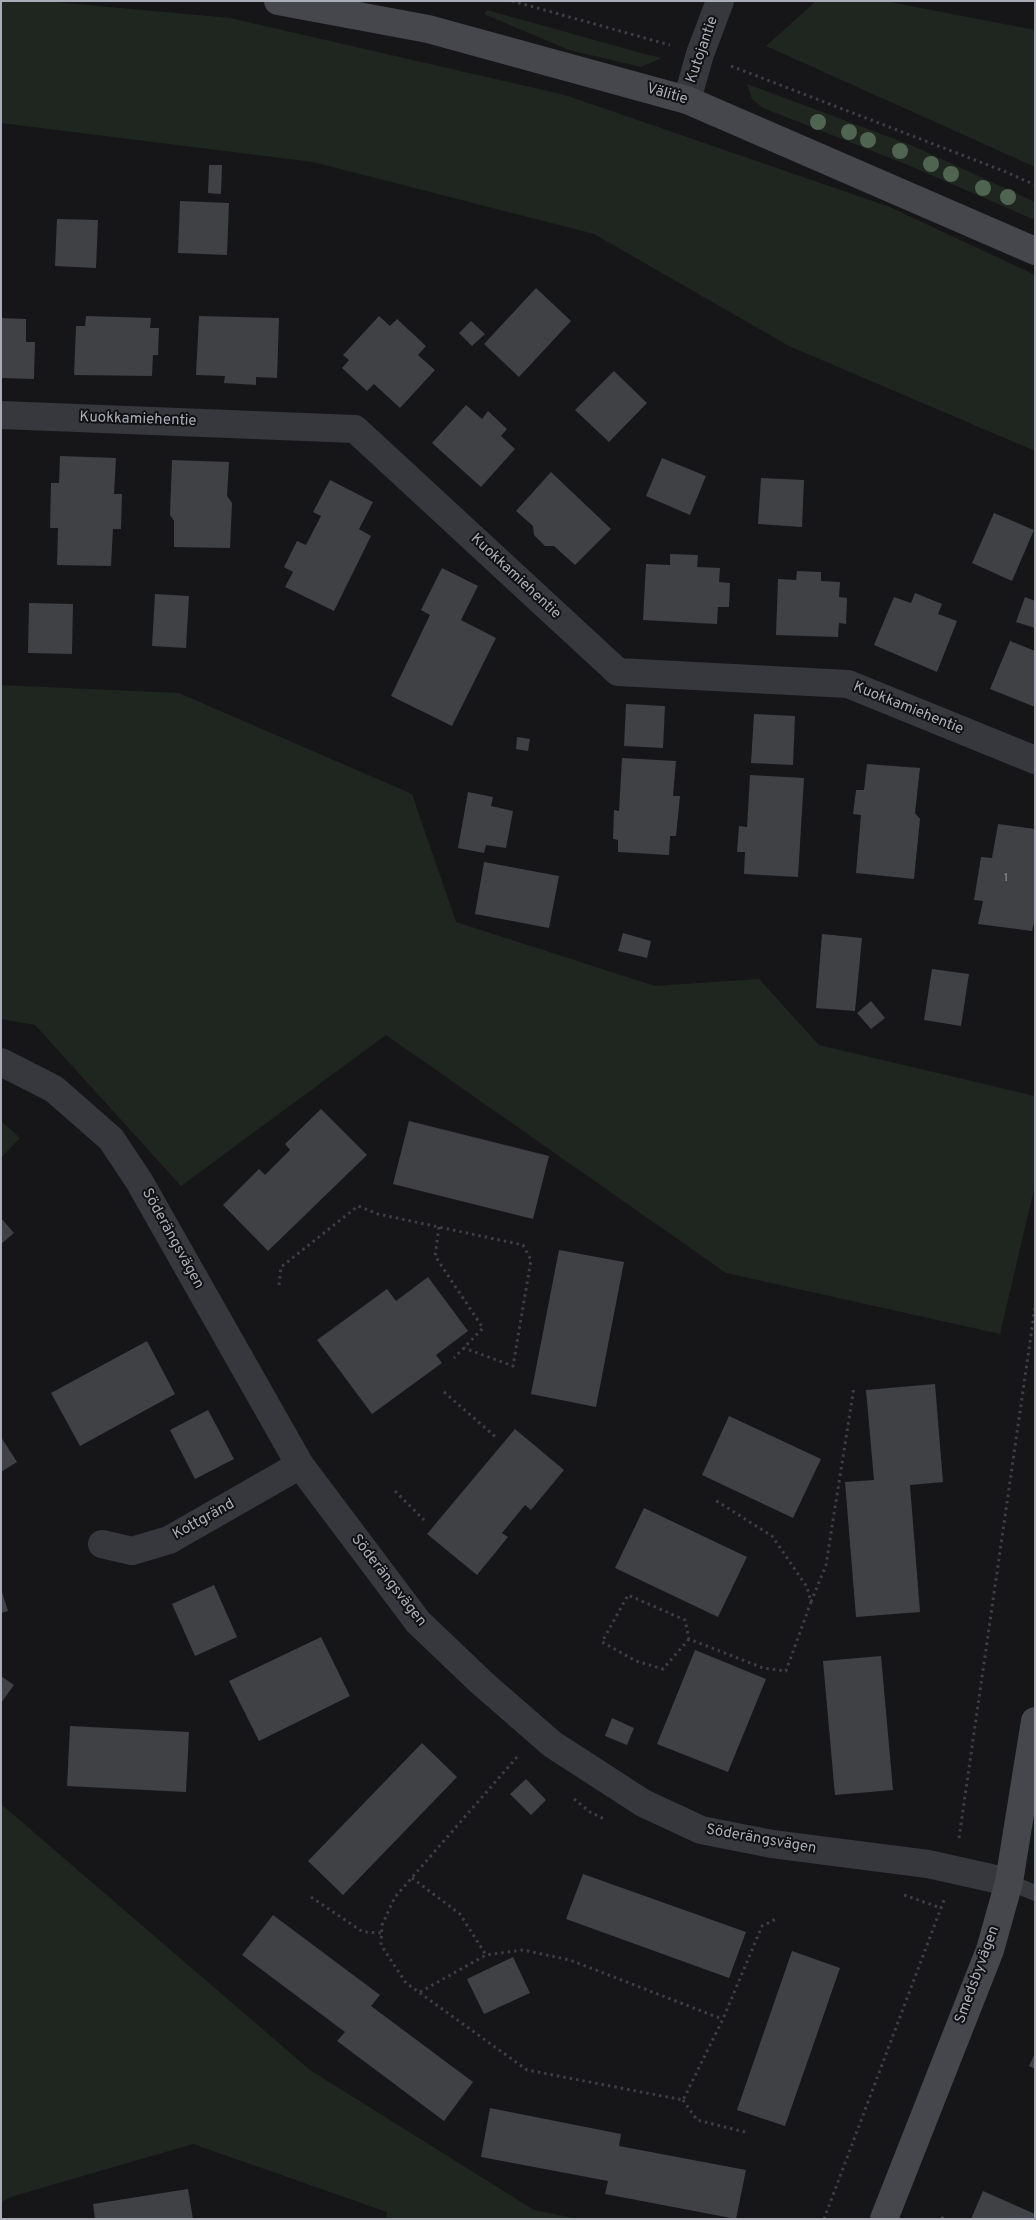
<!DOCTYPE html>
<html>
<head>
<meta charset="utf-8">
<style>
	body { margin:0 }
	#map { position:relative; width:1036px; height:2220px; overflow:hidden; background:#161618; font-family:Overpass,sans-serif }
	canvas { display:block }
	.frame { position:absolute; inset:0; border:2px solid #a8adb8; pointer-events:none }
</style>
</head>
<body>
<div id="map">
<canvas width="1036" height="2220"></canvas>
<div class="frame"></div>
</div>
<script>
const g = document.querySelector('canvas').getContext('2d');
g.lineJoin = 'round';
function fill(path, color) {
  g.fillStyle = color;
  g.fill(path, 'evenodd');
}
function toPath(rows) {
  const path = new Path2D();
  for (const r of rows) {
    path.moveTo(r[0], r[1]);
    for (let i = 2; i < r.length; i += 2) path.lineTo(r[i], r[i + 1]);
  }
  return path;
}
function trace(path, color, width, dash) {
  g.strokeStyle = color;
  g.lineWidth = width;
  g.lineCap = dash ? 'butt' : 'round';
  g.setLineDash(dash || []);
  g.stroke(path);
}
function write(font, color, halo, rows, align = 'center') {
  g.font = font + ' Overpass,sans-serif';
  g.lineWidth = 4;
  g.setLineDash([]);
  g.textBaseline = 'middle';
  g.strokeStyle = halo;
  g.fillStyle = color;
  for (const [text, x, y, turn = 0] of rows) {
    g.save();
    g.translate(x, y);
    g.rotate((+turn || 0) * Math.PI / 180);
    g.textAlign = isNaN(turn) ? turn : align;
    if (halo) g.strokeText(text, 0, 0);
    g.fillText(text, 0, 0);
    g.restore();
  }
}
fill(toPath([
	[1,1,43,1,230,18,565,95,890,207,1035,275,1035,451,789,346,594,234,313,162,1,123],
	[816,1,885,1,1035,30,1035,167,766,46],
	[487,10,641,53,662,58,641,67,569,50,484,14],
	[747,84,911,145,1035,202,1035,220,908,165,763,108,752,99],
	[1,685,179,693,412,794,456,922,655,986,759,979,819,1045,1035,1096,1035,1185,1000,1334,726,1273,386,1035,181,1186,35,1025,1,1019],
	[1,1121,20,1138,1,1158],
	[1,1804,310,2070,534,2210,578,2219,386,2219,387,2212,193,2144,14,2196,1,2202]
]), '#1e261f');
fill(toPath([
	[209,165,222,165,221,194,208,193],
	[180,201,229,203,227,255,178,253],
	[57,219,98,220,96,268,55,266],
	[536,288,571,321,519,377,484,344],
	[86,316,151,318,150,328,159,328,158,355,153,355,152,376,74,375,76,326,85,326],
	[199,316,279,318,277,378,256,377,256,385,224,383,225,376,196,375],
	[379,316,390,326,397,319,426,346,418,355,435,370,400,408,374,384,367,391,342,368,349,360,343,355],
	[1,318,26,319,26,342,35,342,34,379,1,378],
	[471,321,485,334,472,346,459,333],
	[614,371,647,403,609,442,575,410],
	[466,405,482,419,488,411,507,429,501,436,515,449,481,487,432,443],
	[60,456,116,458,114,494,122,494,121,529,113,529,111,566,57,565,58,528,50,528,51,483,59,483],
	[662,458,706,476,690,515,646,496],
	[172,460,229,462,227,496,232,503,230,548,174,547,174,521,170,515],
	[551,472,611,529,575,565,554,546,545,546,534,535,533,526,516,511],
	[761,478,804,480,802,527,758,524],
	[330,480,373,502,359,529,371,536,334,611,285,587,293,572,284,567,297,541,306,545,321,516,313,512],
	[994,513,1034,530,1012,581,972,563],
	[670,554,698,555,697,567,720,568,719,582,730,583,729,607,718,607,717,624,643,620,646,564,670,565],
	[442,568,478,586,461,620,496,638,452,726,391,696,430,615,421,610],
	[797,571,821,572,821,581,840,582,839,597,847,598,846,624,839,623,838,637,776,635,778,579,796,580],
	[915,593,942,604,938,614,957,621,937,672,874,645,894,597,911,603],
	[155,594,189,596,186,648,152,646],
	[1025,597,1035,601,1035,628,1016,622],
	[29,603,73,604,72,654,28,653],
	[1010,641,1035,651,1035,707,990,689],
	[626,704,665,706,663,748,624,746],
	[754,714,795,716,793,765,751,763],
	[517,737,530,739,528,751,516,749],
	[622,758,676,761,673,796,680,796,676,836,670,836,669,855,618,852,618,840,613,839,614,810,619,811],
	[867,764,920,768,915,813,920,819,914,879,856,873,861,815,853,814,856,790,864,790],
	[750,775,804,778,798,877,744,874,745,852,737,852,739,826,747,827],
	[468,792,493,797,491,806,513,811,506,848,486,845,484,853,458,848],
	[998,824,1035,829,1035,918,1032,931,978,924,983,901,974,900,981,857,992,858],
	[484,862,559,876,549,928,475,914],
	[623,933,651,941,647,958,618,951],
	[822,934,862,938,855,1011,816,1008],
	[932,969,969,974,961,1026,924,1020],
	[871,1001,885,1018,871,1029,857,1013],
	[321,1109,367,1155,268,1251,223,1205,259,1169,265,1175,290,1150,285,1144],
	[409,1121,549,1156,533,1219,393,1184],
	[1,1218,14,1233,1,1244],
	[559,1250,624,1262,596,1407,531,1394],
	[428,1277,468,1331,436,1355,442,1363,372,1414,317,1340,387,1289,396,1301],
	[147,1341,175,1394,80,1446,51,1393],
	[935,1384,943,1482,910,1485,920,1612,856,1617,845,1482,874,1480,866,1390],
	[208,1410,234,1459,195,1479,170,1430],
	[729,1416,821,1459,793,1518,702,1475],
	[515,1429,564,1470,531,1510,525,1505,502,1533,508,1537,477,1575,427,1534],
	[1,1437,17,1462,1,1472],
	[644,1508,747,1557,718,1617,615,1568],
	[214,1585,237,1637,195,1656,172,1604],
	[1,1589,8,1611,1,1613],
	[321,1637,350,1696,259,1741,229,1681],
	[695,1650,766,1679,728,1772,657,1744],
	[881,1656,893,1790,835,1795,823,1661],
	[1,1676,14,1685,1,1703],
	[612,1718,634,1728,627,1745,605,1736],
	[70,1726,189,1732,186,1792,67,1786],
	[422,1743,457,1777,343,1895,308,1861],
	[526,1779,546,1800,531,1815,510,1794],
	[583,1874,746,1932,729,1978,566,1919],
	[273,1915,380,1995,371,2006,473,2082,444,2121,337,2041,345,2032,242,1955],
	[792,1951,840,1968,785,2126,737,2110],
	[513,1957,530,1993,484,2014,467,1979],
	[1035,2053,1035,2069,1029,2066],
	[490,2108,621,2134,619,2146,746,2170,736,2219,605,2194,608,2181,481,2157],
	[188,2189,193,2219,95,2219,93,2204],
	[983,2191,1035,2214,1035,2219,971,2219]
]), '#404145');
trace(toPath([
	[512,1,670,45],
	[731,66,1006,172,1035,185],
	[439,1227,435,1256,483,1328,454,1358],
	[279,1285,281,1267,358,1206,378,1214,523,1245,531,1260,513,1366,464,1348],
	[444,1392,498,1439],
	[395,1491,424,1520],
	[811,1602,826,1565,854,1387],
	[689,1639,663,1669,636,1661,602,1642,628,1595,685,1620,689,1639,763,1668,786,1671,811,1602,807,1587,772,1536,715,1500],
	[517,1757,395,1897,382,1925,381,1945,406,1983,527,2070,683,2100,723,2019,762,1926,778,1918],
	[574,1799,590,1812,604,1819],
	[959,1838,1035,1307],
	[412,1878,460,1914,486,1955],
	[904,1895,941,1908],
	[311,1897,363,1932,382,1933],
	[420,1992,486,1955,523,1950,570,1960,722,2019],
	[683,2100,697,2120,749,2133],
	[824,2219,944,1900],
	[942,2219,944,2214]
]), '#3d3f44', 3, [2.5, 4]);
trace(toPath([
	[1009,1882,1035,1893]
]), '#37383d', 16);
trace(toPath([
	[687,100,700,54,720,1],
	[1,415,355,429,618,672,848,684,1035,760],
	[1,1062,54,1089,111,1139,139,1181,300,1465,418,1622,482,1683,552,1744,643,1803,701,1830,772,1844,928,1864,1009,1882],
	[102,1544,132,1551,169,1540,300,1465]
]), '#37383d', 28);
trace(toPath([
	[278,1,428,29,687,100,1035,251],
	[884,2219,990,1950,1009,1882,1035,1721]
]), '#45474d', 28);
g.fillStyle = '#506452';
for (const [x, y] of [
	[818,122],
	[849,132],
	[868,140],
	[900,151],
	[931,164],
	[951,174],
	[983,188],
	[1008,197]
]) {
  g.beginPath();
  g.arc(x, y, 8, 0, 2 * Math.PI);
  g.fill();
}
write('12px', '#8e929b', null, [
	["1",1006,879]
]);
write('15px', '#a8adb8', '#111113', [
	["Kutojantie",703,50,-71],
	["Välitie",667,95,16],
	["Kuokkamiehentie",138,420,2],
	["Kuokkamiehentie",515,577,43],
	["Kuokkamiehentie",908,709,22],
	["Söderängsvägen",172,1239,61],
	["Kottgränd",204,1520,-29],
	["Söderängsvägen",388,1581,52],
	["Söderängsvägen",761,1840,10],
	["Smedsbyvägen",978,1975,-70]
]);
</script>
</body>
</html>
